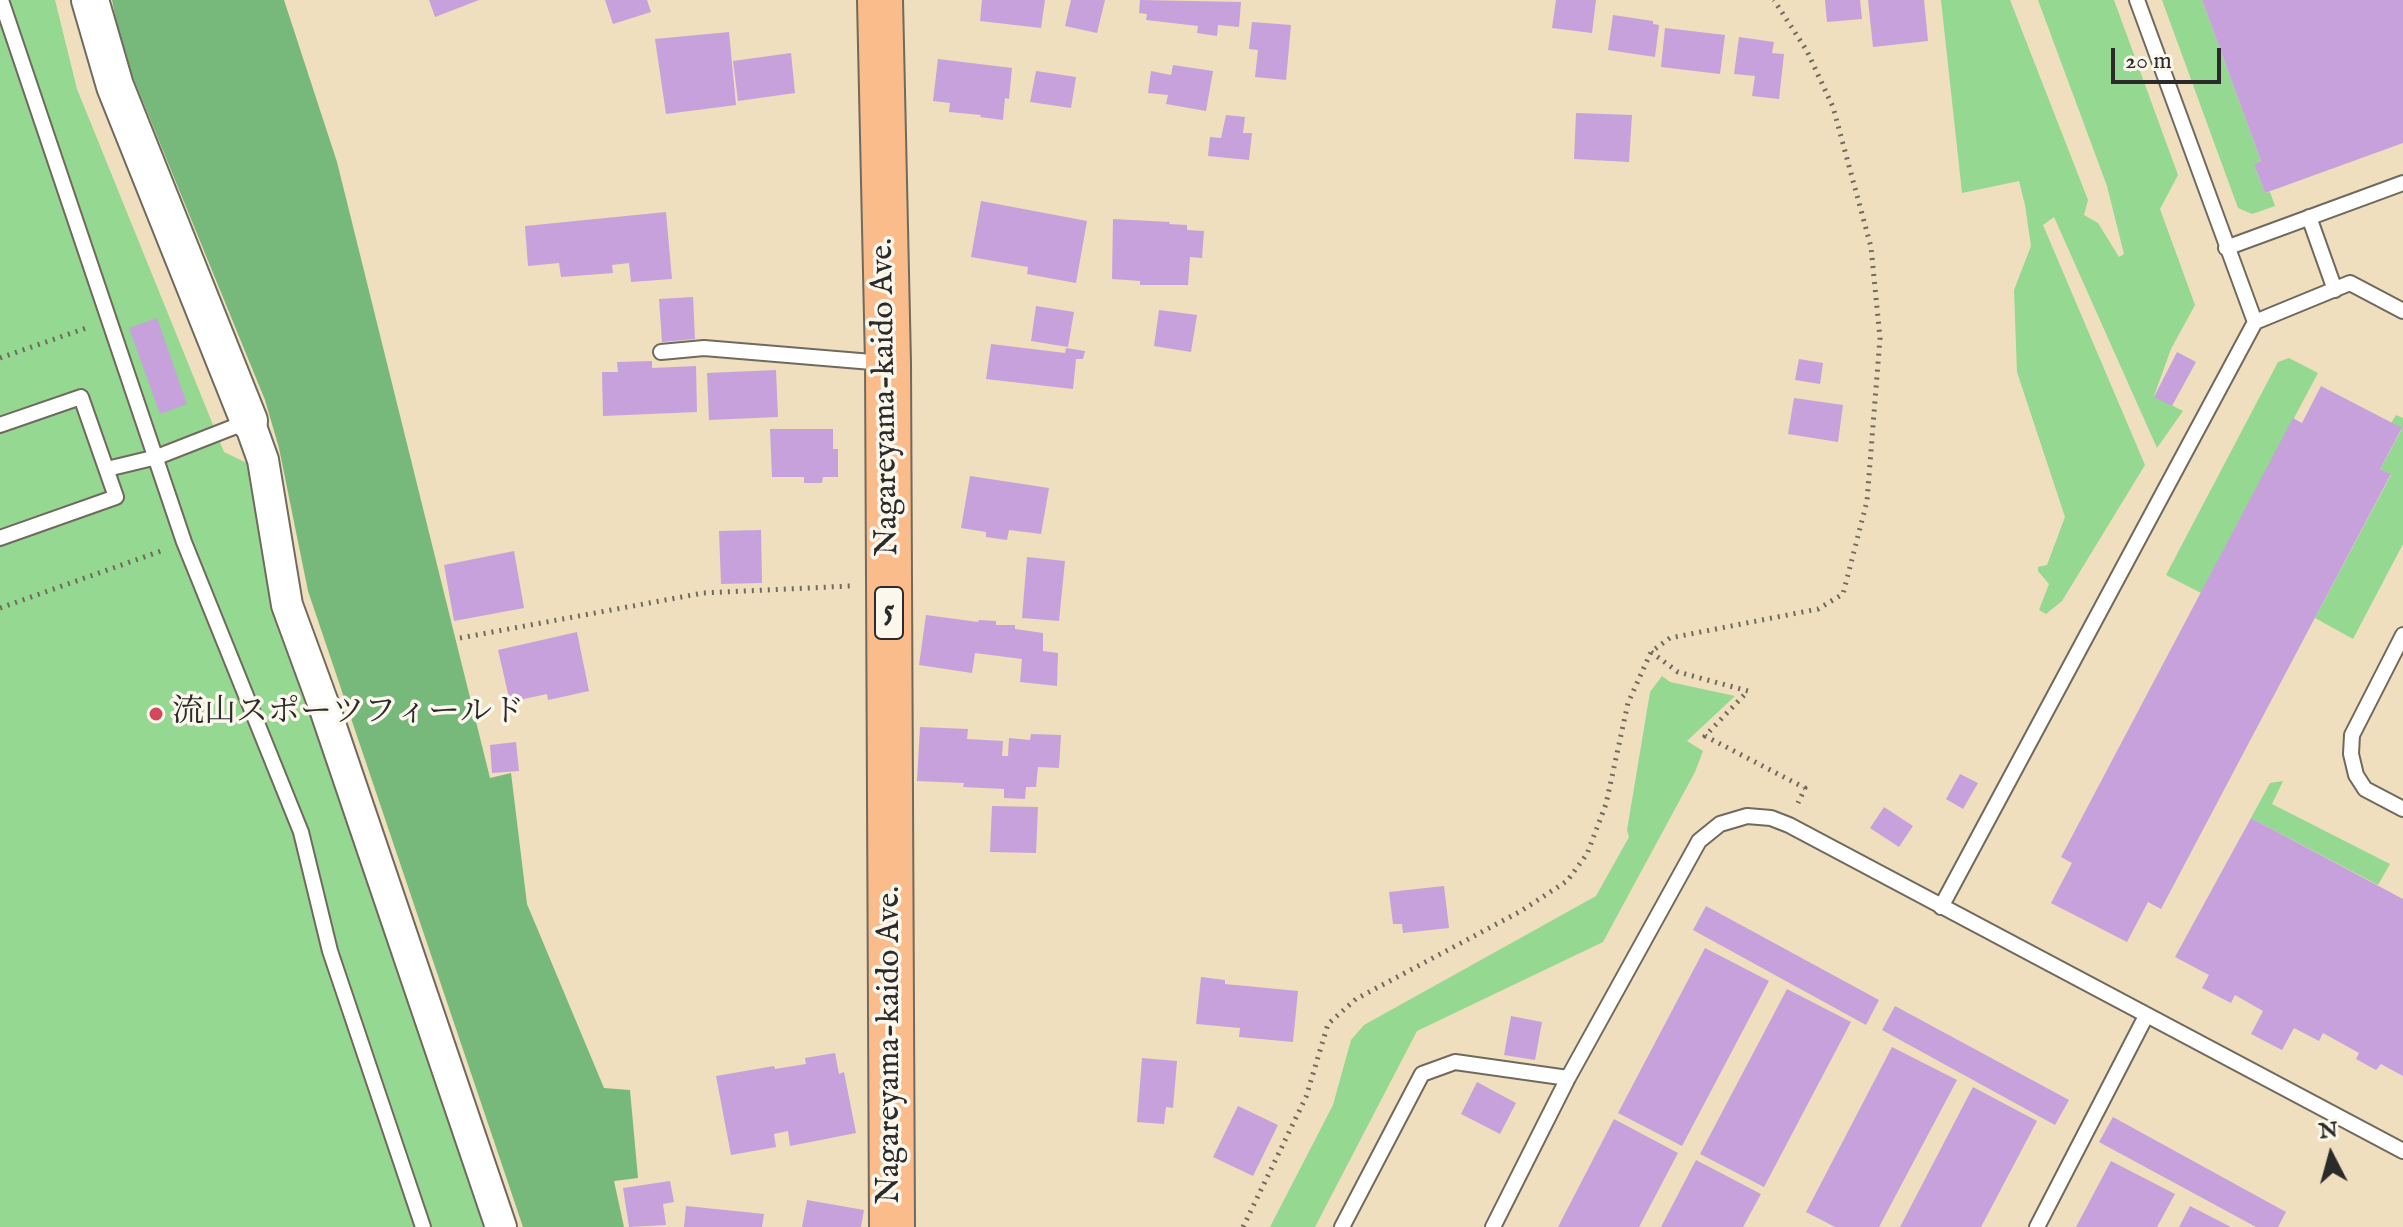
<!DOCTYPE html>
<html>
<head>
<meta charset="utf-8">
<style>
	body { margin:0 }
	#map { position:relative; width:2403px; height:1227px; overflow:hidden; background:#efdfbe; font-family:"IM FELL English",serif }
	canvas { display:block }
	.north { position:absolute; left:2291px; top:1115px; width:80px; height:80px; -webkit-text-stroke:6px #fbf7ec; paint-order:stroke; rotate:354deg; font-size:22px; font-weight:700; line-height:32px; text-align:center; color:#2b2b2b }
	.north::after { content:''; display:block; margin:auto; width:28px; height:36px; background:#2b2b2b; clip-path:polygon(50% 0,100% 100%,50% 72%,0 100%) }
	.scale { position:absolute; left:2111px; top:48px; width:110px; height:36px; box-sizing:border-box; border:4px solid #2b2b2b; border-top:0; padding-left:10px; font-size:24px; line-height:28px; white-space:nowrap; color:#2b2b2b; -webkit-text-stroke:6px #fbf7ec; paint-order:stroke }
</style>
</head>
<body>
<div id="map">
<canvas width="2403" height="1227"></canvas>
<div class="north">N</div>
<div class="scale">20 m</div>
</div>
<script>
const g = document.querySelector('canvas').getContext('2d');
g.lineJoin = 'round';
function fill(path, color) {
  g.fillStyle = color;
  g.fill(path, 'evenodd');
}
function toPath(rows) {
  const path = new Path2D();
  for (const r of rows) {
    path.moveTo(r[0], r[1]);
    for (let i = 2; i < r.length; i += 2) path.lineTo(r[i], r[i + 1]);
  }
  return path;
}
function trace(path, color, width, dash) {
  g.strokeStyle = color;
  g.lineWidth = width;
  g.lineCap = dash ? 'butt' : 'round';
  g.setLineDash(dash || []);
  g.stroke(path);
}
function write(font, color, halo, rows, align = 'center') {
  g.font = font + ' "IM FELL English","Noto Serif JP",serif';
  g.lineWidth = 7;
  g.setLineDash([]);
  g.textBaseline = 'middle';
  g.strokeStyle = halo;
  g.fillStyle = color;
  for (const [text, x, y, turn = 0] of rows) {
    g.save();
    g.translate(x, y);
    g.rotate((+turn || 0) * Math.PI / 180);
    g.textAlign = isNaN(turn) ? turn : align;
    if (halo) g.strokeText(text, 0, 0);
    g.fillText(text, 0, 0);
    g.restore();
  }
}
fill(toPath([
	[0,0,55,0,77,89,224,452,251,465,492,1227,0,1227],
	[1941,0,2010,0,2088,200,2084,215,2098,223,2119,257,2124,254,2107,186,2038,0,2114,0,2178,175,2160,209,2195,305,2171,349,2154,396,2183,411,2157,448,2054,217,2043,225,2145,465,2062,601,2046,614,2039,610,2049,584,2038,571,2038,567,2047,565,2065,517,2017,372,2014,290,2031,246,2025,205,2019,181,1962,193],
	[2162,0,2202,0,2261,161,2254,164,2265,193,2270,192,2275,206,2252,214,2238,208],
	[2289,358,2318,373,2201,593,2166,575,2278,362],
	[2396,415,2403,418,2403,544,2353,639,2315,618,2391,475,2380,469,2402,429,2391,423],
	[1662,676,1670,682,1735,696,1687,741,1703,751,1695,772,1603,942,1417,1031,1315,1227,1270,1227,1333,1105,1351,1040,1364,1025,1596,896,1629,837,1627,830,1650,692],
	[2283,781,2272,804,2390,864,2378,885,2251,818,2270,783]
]), '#94d891');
fill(toPath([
	[112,0,284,0,337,162,490,778,511,773,527,904,604,1088,630,1090,638,1178,614,1181,624,1227,523,1227,308,591,279,448,265,400,130,70,119,37]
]), '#77b87b');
fill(toPath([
	[429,0,479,0,435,17],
	[605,0,647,0,651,12,613,24],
	[982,0,1045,0,1041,28,980,21],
	[1071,0,1105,0,1097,33,1065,26],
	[1140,0,1241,2,1239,27,1218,25,1217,36,1197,33,1198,26,1146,20,1147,14,1139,13],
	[1556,0,1596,0,1592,33,1552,28],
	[1825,0,1860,0,1862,19,1827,22],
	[1868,0,1924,0,1928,41,1873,47],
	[2202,0,2403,0,2403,143,2265,193,2254,164,2261,161],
	[1613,15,1653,21,1653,24,1659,25,1655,57,1608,50],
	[1252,22,1291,25,1286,80,1255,77,1258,50,1249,49],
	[1665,28,1725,35,1720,74,1661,67],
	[729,32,736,105,666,114,655,39],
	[1739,37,1774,42,1772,53,1784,54,1779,99,1752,96,1755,76,1734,74],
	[791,53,795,93,738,101,733,61],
	[938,59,1012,68,1009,99,1005,98,1003,120,980,117,981,115,949,112,950,103,933,101],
	[1173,65,1213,71,1206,111,1166,104,1168,95,1148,93,1151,71,1171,75],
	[1036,71,1076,77,1071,108,1030,102],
	[1576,113,1632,115,1629,162,1574,159],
	[1226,115,1245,117,1243,133,1252,133,1249,160,1208,156,1210,137,1221,138],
	[981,201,1087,221,1076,283,1027,274,1028,267,971,257],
	[666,212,672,279,631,282,629,263,612,265,613,273,561,277,559,263,528,266,525,226],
	[1113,219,1170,222,1169,224,1187,225,1187,230,1204,231,1202,258,1190,257,1188,285,1140,285,1140,281,1112,279],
	[693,297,695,339,662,342,659,299],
	[1036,306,1074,312,1068,347,1031,341],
	[1159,310,1197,315,1191,352,1154,346],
	[157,318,187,404,160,414,129,328],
	[991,344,1065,353,1066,348,1085,351,1083,359,1076,359,1073,389,986,379],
	[2177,352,2196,362,2172,406,2154,397],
	[1799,359,1823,363,1820,384,1795,380],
	[652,361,652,368,696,366,697,412,603,416,602,372,618,372,617,362],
	[776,370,778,417,709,420,707,373],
	[2321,386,2402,428,2380,469,2391,474,2161,909,2148,902,2127,942,2051,903,2072,863,2061,857,2293,418,2302,423],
	[1794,398,1843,405,1838,442,1788,434],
	[770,429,833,429,833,449,838,449,838,477,823,477,822,483,804,483,804,477,772,477],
	[970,476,1049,488,1041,534,1009,530,1007,540,986,537,986,532,961,528],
	[761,530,762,583,721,584,719,531],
	[514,551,524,608,454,621,444,565],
	[1027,557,1065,561,1059,621,1022,618],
	[926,615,978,622,979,620,996,621,996,625,1015,625,1015,629,1043,633,1043,651,1058,653,1057,686,1020,682,1022,659,975,653,972,673,919,665],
	[577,632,589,691,548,700,547,694,510,702,498,650],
	[920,727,968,729,967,739,1003,741,1002,756,1008,756,1009,738,1030,740,1031,734,1061,735,1059,768,1038,767,1036,787,1026,787,1025,799,1004,798,1004,789,963,787,964,783,917,781],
	[516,742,519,771,492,773,490,745],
	[1960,774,1978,783,1963,809,1946,799],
	[992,806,1038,807,1036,853,990,852],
	[1884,807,1913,826,1899,847,1870,828],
	[2251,818,2403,899,2403,1076,2381,1064,2376,1070,2356,1059,2359,1053,2323,1033,2319,1041,2294,1028,2282,1050,2251,1034,2263,1011,2235,995,2231,1003,2202,988,2209,975,2175,957],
	[1444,886,1449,928,1403,933,1402,924,1393,924,1389,892],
	[1706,906,1879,1000,1866,1025,1693,930],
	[1705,948,1769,981,1682,1146,1618,1113],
	[1201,977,1225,980,1225,984,1298,991,1293,1042,1239,1037,1240,1028,1196,1024],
	[1787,989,1851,1022,1764,1187,1700,1154],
	[1895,1006,2069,1100,2055,1125,1882,1030],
	[1511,1016,1542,1022,1535,1060,1504,1055],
	[1892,1047,1957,1080,1879,1227,1835,1227,1806,1212],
	[835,1053,839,1074,844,1072,856,1133,790,1146,788,1131,774,1134,776,1147,731,1155,716,1076,774,1066,775,1069,806,1064,805,1058],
	[1142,1058,1177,1061,1173,1108,1166,1107,1164,1124,1137,1122],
	[1477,1082,1516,1103,1500,1134,1461,1114],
	[1973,1087,2037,1121,1981,1227,1900,1227],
	[1238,1106,1278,1125,1253,1176,1213,1157],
	[2113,1117,2286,1212,2278,1227,2256,1227,2099,1142],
	[1614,1119,1678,1153,1639,1227,1558,1227],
	[1696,1160,1761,1194,1743,1227,1661,1227],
	[2111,1161,2175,1194,2157,1227,2076,1227],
	[670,1181,674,1202,663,1204,666,1225,629,1227,623,1188],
	[807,1200,864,1210,861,1227,802,1227],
	[686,1206,764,1214,762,1227,684,1227],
	[2190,1206,2231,1227,2179,1227]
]), '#c6a1dc');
const service = toPath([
	[1,0,184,542,301,832,330,951,423,1227],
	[2309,217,2335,290],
	[2226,248,2403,183],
	[2255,322,2350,283,2403,311],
	[661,352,704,348,884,363],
	[0,425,81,397,116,497,0,538],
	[107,469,157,457,249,421],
	[2403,635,2352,735,2351,754,2356,775,2365,789,2403,809],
	[1941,907,2255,322,2137,0],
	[1342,1227,1422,1074,1455,1062,1568,1078],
	[1493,1227,1568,1078,1699,841,1720,824,1747,816,1771,818,1789,825,2403,1151],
	[2037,1227,2146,1016]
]);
const minor = toPath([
	[249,421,263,460,287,605,324,706,501,1227]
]);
const tertiary = toPath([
	[90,0,115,86,249,421]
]);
const primary = toPath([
	[880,0,888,363,892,1227]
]);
trace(service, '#706a5e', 18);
trace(minor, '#706a5e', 34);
trace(tertiary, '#706a5e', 40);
trace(primary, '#706a5e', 48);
trace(toPath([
	[0,358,86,328],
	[0,608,161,551],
	[460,638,703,593,850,586],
	[1651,652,1678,672,1748,691,1705,736,1805,788,1798,803],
	[1243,1227,1306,1097,1328,1024,1356,999,1521,911,1567,881,1587,854,1606,804,1628,703,1651,652,1670,638,1818,609,1843,594,1867,501,1880,338,1871,247,1833,107,1807,51,1774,0]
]), '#706a5e', 5, [2, 6]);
trace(service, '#fff', 14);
trace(minor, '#fff', 30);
trace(tertiary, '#fff', 36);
trace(primary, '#f9bc8a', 44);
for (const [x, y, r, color] of [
	[156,714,8,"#d1495b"]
]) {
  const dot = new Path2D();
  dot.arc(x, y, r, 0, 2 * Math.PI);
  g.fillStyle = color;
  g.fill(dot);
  trace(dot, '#fbf7ec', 3);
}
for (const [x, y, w] of [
	[889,613,28]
]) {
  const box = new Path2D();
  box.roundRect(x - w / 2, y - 26, w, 52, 6);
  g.fillStyle = '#fbf7ec';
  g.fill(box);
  trace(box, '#2b2b2b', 2);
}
write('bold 30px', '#2b2b2b', null, [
	["5",889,613]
]);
write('32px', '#2b2b2b', '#fbf7ec', [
	["Nagareyama-kaido Ave.",887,397,-91],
	["Nagareyama-kaido Ave.",891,1045,-90]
]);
write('32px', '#2b2b2b', '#fbf7ec', [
	["流山スポーツフィールド",172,714]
], 'left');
</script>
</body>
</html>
